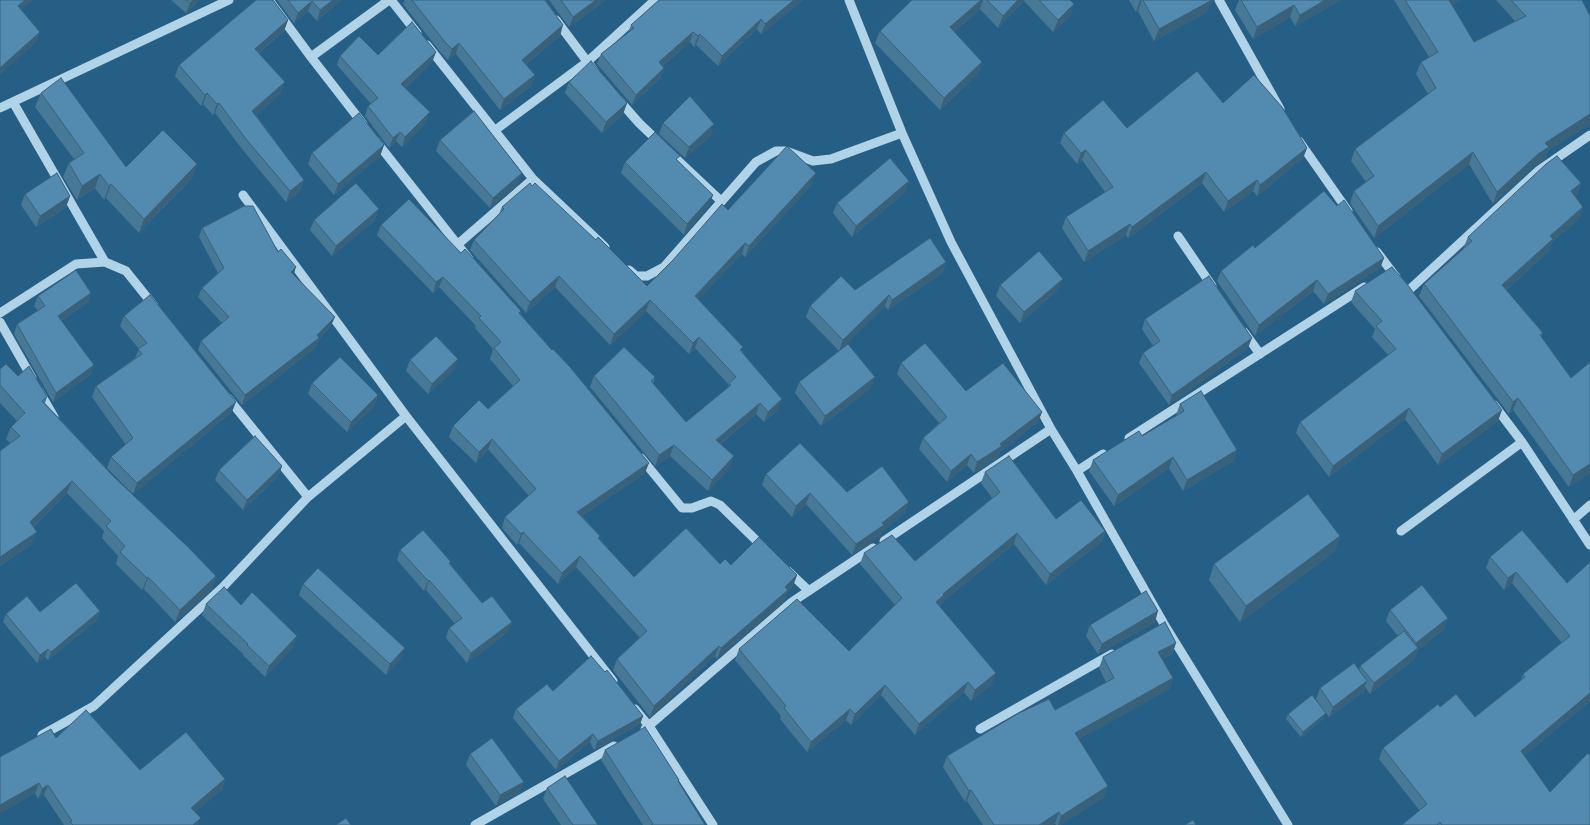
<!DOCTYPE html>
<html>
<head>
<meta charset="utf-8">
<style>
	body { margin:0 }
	canvas { display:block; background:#265f85 }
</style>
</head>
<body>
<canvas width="1590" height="825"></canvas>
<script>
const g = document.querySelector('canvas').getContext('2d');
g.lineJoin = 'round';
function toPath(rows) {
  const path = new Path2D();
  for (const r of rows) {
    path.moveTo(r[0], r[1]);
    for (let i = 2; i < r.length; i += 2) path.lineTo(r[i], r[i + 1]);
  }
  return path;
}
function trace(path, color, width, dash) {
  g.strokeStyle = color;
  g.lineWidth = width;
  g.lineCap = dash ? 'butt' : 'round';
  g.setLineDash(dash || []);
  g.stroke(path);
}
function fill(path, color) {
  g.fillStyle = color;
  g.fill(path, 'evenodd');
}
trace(toPath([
	[269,0,311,57,389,0],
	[391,0,417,33],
	[849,0,902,133,951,242,1051,429,1077,471,1164,624,1288,825],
	[1219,0,1280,109],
	[556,20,595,72],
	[427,45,533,179,605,247],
	[311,57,363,124],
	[618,99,639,123,659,142],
	[13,102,105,262],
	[0,108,229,0],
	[494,131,587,62,655,0],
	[375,140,469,259],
	[1299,141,1348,211],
	[670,153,721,201],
	[243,195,406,416,613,681],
	[1178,236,1212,286],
	[457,245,533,179],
	[1377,252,1396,277],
	[629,270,636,276,647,276,664,267,756,162,776,151,786,151,813,161,831,159,902,133],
	[1408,291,1538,171,1590,135],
	[0,313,76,264,105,262,126,271,154,306],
	[0,322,32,378],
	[1244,332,1260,354],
	[39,391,54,417],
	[228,398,308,497],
	[1494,405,1522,442,1590,545],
	[1129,438,1364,287],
	[641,458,682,508,692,508,711,501,720,505,763,547],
	[1077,471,1103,454],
	[1573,520,1590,505],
	[1401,531,1522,442],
	[884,541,1051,429],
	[788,571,809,591],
	[635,709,649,726,713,825],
	[645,729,792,602,873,548],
	[980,729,1112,654],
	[42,735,94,706,223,587,308,497,406,416],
	[475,825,614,746]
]), '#b0d3e8', 9);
fill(toPath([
	[171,0,199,0,186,13],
	[277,0,341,0,317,21,308,11,294,23],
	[405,0,545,0,560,36,526,64,535,75,531,86,500,110,456,54,448,60,441,53,403,4],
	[549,0,606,0,569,27],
	[803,0,761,34,757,29,718,66,696,45,694,47,690,42,663,66,664,68,660,78,632,105,597,64,601,54,628,33,631,25],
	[912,0,1070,0,1074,4,1070,16,1053,32,1024,1,998,28,980,9,954,32,982,62,978,74,940,110,875,43,880,31],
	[1129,0,1212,0,1207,12,1154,41,1138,11,1136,12],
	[1239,0,1341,0,1295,26,1290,17,1253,39,1235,10],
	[1394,0,1461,0,1452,5,1474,42,1515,21,1496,0,1582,0,1590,16,1590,124,1548,150,1545,159,1534,166,1493,204,1469,164,1374,238,1350,203,1354,191,1366,182,1351,161,1355,149,1428,94,1416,74,1421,62,1429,57],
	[288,20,284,31,259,53,281,93,256,115,304,180,300,191,286,202,242,149,215,113,213,115,203,104,201,106,175,76,179,65],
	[436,52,432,62,405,88,426,122,402,147,396,141,389,148,365,116,368,106,371,104,337,65,340,56,378,55],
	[569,82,627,103,623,114,602,133,565,93],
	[41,93,126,167,197,164,192,178,139,233,106,198,104,200,95,188,77,200,63,177,69,163,74,159,35,107],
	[1223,103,1307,148,1303,158,1257,196,1253,191,1224,212,1202,183,1128,238,1126,235,1084,262,1062,228,1066,217,1105,192,1082,160,1077,164,1060,143,1064,133,1127,128],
	[663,123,711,135,685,158,659,134],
	[440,140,518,184,490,208,436,151],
	[384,145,380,156,334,195,308,164,312,153],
	[678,161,709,206,684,235,621,173,625,162],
	[909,181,905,192,852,237,833,213,837,203],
	[1581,183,1577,195,1575,196,1583,207,1579,219,1552,242,1549,251,1506,290,1543,333,1541,337,1590,473,1569,487,1513,410,1509,414,1419,296,1424,284,1463,249,1468,237],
	[812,184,745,257,742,254,698,299,742,351,778,410,764,422,756,414,720,444,730,467,708,491,670,456,655,466,590,387,594,376,655,377,653,384,686,422,727,388,729,385,695,348,689,354,646,311,610,345,555,287,526,313,470,250,474,240,499,214,502,207,532,186,596,240,647,286,728,210],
	[25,194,70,196,66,207,36,227,21,205],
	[1337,206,1384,258,1380,268,1324,304,1313,291,1255,336,1217,281,1221,271,1255,248],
	[314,220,375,220,332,256,310,230],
	[381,225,461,253,521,311,520,313,645,473,582,516,600,536,599,539,634,577,720,564,797,575,793,586,787,592,784,601,717,659,715,656,650,717,613,670,617,659,640,638,576,567,558,584,519,543,517,545,502,528,505,517,529,496,488,449,476,463,449,437,453,426,488,409,513,386,490,359,493,349,475,328,476,326,439,287,433,293,377,235],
	[202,228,278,252,294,275,331,326,319,339,316,347,242,405,198,350,201,341,222,323,198,297,202,288,218,273,199,237],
	[946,262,942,273,888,310,885,306,842,348,871,388,821,426,795,393,799,382,839,351,806,317,810,306,855,290],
	[1000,285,1059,289,1020,323,996,296],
	[1355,291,1498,421,1438,465,1405,419,1329,477,1296,433,1300,422,1388,355,1372,337,1375,329,1351,302],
	[91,293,88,302,61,321,91,374,53,402,14,334,17,324,38,311,34,306,38,296],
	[124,316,232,412,133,494,107,468,111,457,126,445,92,397,96,386,135,358,139,349,120,326],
	[1145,319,1248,348,1169,405,1139,363,1143,353,1153,346,1142,329],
	[410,360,454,370,428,394,406,371],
	[901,363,966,391,1042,412,1038,422,1000,452,998,457,974,473,967,465,947,482,919,449,923,438,939,423,897,374],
	[0,369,18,376,47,397,45,403,113,476,216,576,212,589,175,622,144,589,142,590,116,564,118,556,102,538,104,531,67,493,33,527,32,544,0,566,0,451,10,443,6,439,11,427,17,421,0,403],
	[312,383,378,395,374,406,347,432,308,394],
	[1180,404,1237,450,1233,461,1183,491,1169,468,1114,506,1089,471,1093,460,1142,436,1176,416,1176,415],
	[282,466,278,477,243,510,215,480,219,470],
	[985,472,1056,519,1105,531,1101,542,1046,585,1014,544,942,602,940,607,992,684,971,701,964,692,915,735,881,695,851,725,846,720,807,752,780,719,781,716,735,660,739,649,849,651,895,605,860,564,864,553,915,561,992,498,981,483],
	[766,474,847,492,905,513,881,532,880,536,852,555,806,504,792,517,762,485],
	[1340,536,1334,552,1240,622,1209,580,1214,564],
	[400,550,451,562,450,564,482,603,508,632,467,663,446,638,449,628,455,624,426,590,424,591,397,560],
	[1490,557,1567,583,1590,562,1590,701,1524,756,1550,792,1590,825,1402,825,1420,811,1379,759,1383,748,1440,707,1475,717,1521,680,1523,674,1562,643,1512,583,1504,590,1486,568],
	[303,584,401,658,386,675,299,595],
	[206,604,241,605,297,636,293,647,265,677,243,655,243,654,202,615],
	[1390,610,1448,618,1444,629,1417,651,1414,659,1370,694,1365,687,1363,692,1329,717,1326,713,1324,718,1301,737,1286,719,1288,714,1320,705,1316,699,1320,688,1359,670,1360,666,1398,636,1386,621],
	[100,611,97,620,48,660,45,657,37,663,3,622,6,614,40,612],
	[1155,622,1098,654,1086,636,1090,625],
	[1176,643,1172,654,1162,659,1173,678,1169,689,1079,739,1104,797,1060,825,1056,825,1055,823,1052,825,983,825,967,801,965,802,943,767,947,756,1055,710,1106,682,1099,668,1103,657],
	[553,691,643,716,640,724,594,750,590,742,556,770,513,718,516,709],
	[56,738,140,770,225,779,222,789,195,812,198,825,64,825,44,795,38,799,35,793,0,813],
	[605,750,679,780,678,782,705,825,643,825,601,760],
	[470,754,520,792,496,806,466,765],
	[547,788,598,825,561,825,543,799]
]), '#477896');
fill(toPath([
	[25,0,33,0,14,17,18,6],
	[193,0,199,0,186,13,190,3],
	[333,0,341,0,317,21,320,10],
	[596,0,606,0,569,27,573,17],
	[794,0,803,0,761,34,765,24],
	[981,0,983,0,980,9,946,39,950,27],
	[1018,0,1025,0,998,28,1003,16],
	[1140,0,1142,0,1138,11,1136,12],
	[1212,0,1207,12,1154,41,1159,29],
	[1325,0,1341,0,1295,26,1300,15],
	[1448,0,1461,0,1444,10],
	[312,1,308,11,294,23,298,13],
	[1074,4,1070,16,1053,32,1058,20],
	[1294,5,1290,17,1253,39,1257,27],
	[761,19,757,29,718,66,722,56],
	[288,20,284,31,251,59,255,49],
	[563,25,560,36,518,70,522,60],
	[40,32,36,42,0,75,0,68],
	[693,32,690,42,655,73,659,62],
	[700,34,696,45,694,47,698,36],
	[459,43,456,54,448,60,452,49],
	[436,52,432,62,398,94,401,84],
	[982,62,978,74,940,110,944,98],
	[664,68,660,78,632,105,636,95],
	[535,75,531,86,500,110,504,99],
	[285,82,281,93,249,121,252,111],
	[207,93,203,104,201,106,205,95],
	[219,103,215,113,213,115,217,104],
	[627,103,623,114,602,133,606,122],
	[430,112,426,122,402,147,405,137],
	[1590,114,1590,124,1548,150,1545,159,1534,166,1493,204,1497,192,1545,143],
	[714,124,711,135,685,158,689,147],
	[400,132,396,141,389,148,393,138],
	[384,145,380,156,334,195,338,184],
	[1307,148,1303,158,1257,196,1260,185],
	[1086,150,1082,160,1077,164,1081,153],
	[1473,152,1469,164,1374,238,1378,226],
	[197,164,192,178,139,233,144,219],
	[1206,172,1202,183,1128,238,1132,227],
	[522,173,518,184,490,208,493,198],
	[816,173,812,184,745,257,749,246],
	[100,174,95,188,77,200,82,186],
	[304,180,300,191,286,202,290,191],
	[1257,180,1253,191,1224,212,1228,201],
	[909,181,905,192,852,237,856,226],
	[1581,183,1577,195,1566,203,1571,191],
	[111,184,106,198,104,200,109,186],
	[713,195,709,206,684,235,687,224],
	[70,196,66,207,36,227,40,216],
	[1583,207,1579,219,1552,242,1549,251,1498,297,1502,285,1550,236],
	[379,209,375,220,332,256,336,246],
	[1130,224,1126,235,1084,262,1088,251],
	[745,243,742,254,691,307,695,296],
	[1384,258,1380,268,1324,304,1328,294],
	[946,262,942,273,888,310,892,300],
	[296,267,293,277,291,272],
	[559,276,555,287,526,313,530,302],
	[443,277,439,287,433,293,436,282],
	[1063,279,1059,289,1020,323,1024,312],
	[1317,280,1313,291,1255,336,1259,325],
	[91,293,88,302,55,325,58,316],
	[889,295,885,306,839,351,843,340],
	[650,300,646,311,610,345,614,334],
	[335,317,331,326,319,339,316,347,242,405,245,395,317,335],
	[699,337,695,348,689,354,693,343],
	[1252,338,1248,348,1169,405,1172,395],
	[458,359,454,370,428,394,432,384],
	[94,365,91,374,53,402,56,393],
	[875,377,871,388,821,426,825,416],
	[378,395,374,406,347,432,351,422],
	[1518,398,1513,410,1509,414,1513,402],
	[782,399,778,410,764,422,768,412],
	[236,402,232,412,133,494,137,483],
	[760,403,756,414,712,450,716,440],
	[1409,408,1405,419,1329,477,1333,466],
	[1502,410,1498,421,1438,465,1442,454],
	[1042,412,1038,422,1000,452,998,457,974,473,977,462,1000,444],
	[492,439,488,449,476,463,479,452],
	[674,445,670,456,655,466,659,455],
	[1237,450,1233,461,1183,491,1187,480],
	[971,454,967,465,947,482,951,471],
	[734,456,730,467,708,491,712,480],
	[1173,457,1169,468,1114,506,1118,495],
	[649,463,645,473,573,522,577,512],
	[1590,464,1590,473,1569,487,1573,475],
	[282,466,278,477,243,510,247,500],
	[72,481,67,493,25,534,30,522],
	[810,493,806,504,792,517,796,506],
	[909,502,905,513,881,532,880,536,852,555,856,544],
	[1105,531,1101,542,1046,585,1050,574],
	[37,532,32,544,0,566,0,557],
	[523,532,519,543,517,545,521,534],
	[1017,533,1014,544,942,602,940,606,932,613,936,602,943,594],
	[1340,536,1334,552,1240,622,1246,606],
	[580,556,576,567,558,584,562,573],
	[1516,572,1512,583,1504,590,1508,578],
	[797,575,793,586,787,592,784,601,717,659,721,648],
	[216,576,212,589,175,622,180,610],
	[148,577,144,589,142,590,147,578],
	[429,580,426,590,424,591,428,581],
	[100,611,97,620,48,660,51,652],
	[1158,611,1155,622,1098,654,1102,644],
	[1448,618,1444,629,1417,651,1414,659,1370,694,1374,683,1413,652,1416,643],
	[512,622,508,632,467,663,471,653],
	[297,636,293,647,265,677,269,666],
	[1176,643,1172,654,1154,663,1158,652],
	[719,646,715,656,650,717,654,706],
	[405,648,401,658,386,675,390,664],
	[48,649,45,657,37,663,40,655],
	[996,673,992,684,971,701,975,690],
	[1173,678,1169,689,1071,744,1075,733],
	[1367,681,1363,692,1329,717,1333,707],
	[968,682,964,692,915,735,919,724],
	[885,685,881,695,851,725,855,714],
	[1590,693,1590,701,1517,762,1521,751],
	[850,709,846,720,807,752,811,742],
	[1326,713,1324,718,1301,737,1303,732],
	[643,716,640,724,594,750,598,741],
	[593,734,590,742,556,770,559,761],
	[225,779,222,789,188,818,191,808],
	[524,782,520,792,496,806,500,795],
	[39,783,35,793,0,813,0,805],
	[48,785,44,795,38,799,42,789],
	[1108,786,1104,797,1060,825,1058,825,1061,816],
	[971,790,967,801,965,802,969,791],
	[1059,812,1055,823,1052,825,1039,825],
	[201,818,198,825,193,825]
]), '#39617a');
const building = toPath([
	[0,0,25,0,18,6,40,32,0,68,0,0],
	[186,0,193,0,190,3,186,0],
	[256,0,273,0,288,20,255,49,285,82,252,111,304,180,290,191,246,139,219,103,217,104,207,93,205,95,179,65,256,0],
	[288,0,333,0,320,10,312,1,298,13,288,0],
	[412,0,545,0,563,25,522,60,535,75,504,99,459,43,452,49,445,42,412,0],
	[561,0,596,0,573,17,561,0],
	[659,0,794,0,765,24,761,19,722,56,700,34,698,36,693,32,659,62,664,68,636,95,601,54,634,28,631,25,659,0],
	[912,0,981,0,950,27,982,62,944,98,880,31,912,0],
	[987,0,1018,0,1003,16,987,0],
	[1039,0,1070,0,1074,4,1058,20,1039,0],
	[1143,0,1212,0,1159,29,1143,0],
	[1241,0,1325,0,1300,15,1294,5,1257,27,1241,0],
	[1405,0,1449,0,1474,42,1526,16,1511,0,1582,0,1590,16,1590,114,1545,143,1549,147,1538,154,1497,192,1473,152,1378,226,1354,191,1374,176,1355,149,1436,88,1421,62,1438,52,1405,0],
	[412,22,436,52,401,84,430,112,405,137,400,132,393,138,368,106,378,98,340,56,359,36,378,55,412,22],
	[591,61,627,103,606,122,569,82,591,61],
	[1197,71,1223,103,1254,75,1282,107,1307,148,1260,185,1257,180,1228,201,1206,172,1132,227,1130,224,1088,251,1066,217,1113,187,1086,150,1081,153,1064,133,1103,100,1127,128,1197,71],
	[61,78,126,167,163,130,197,164,144,219,111,184,109,186,100,174,82,186,69,163,84,153,41,93,61,78],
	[690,96,714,124,689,147,663,123,690,96],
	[474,111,522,173,493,198,440,140,474,111],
	[359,113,384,145,338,184,312,153,359,113],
	[655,132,680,156,676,159,713,195,687,224,625,162,655,132],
	[787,146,816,173,749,246,745,243,695,296,743,347,740,350,782,399,768,412,760,403,716,440,734,456,712,480,674,445,659,455,594,376,624,347,655,377,651,381,686,422,731,385,729,383,736,377,699,337,693,343,650,300,614,334,559,276,530,302,474,240,504,209,502,207,530,183,532,186,535,183,596,240,598,237,647,286,673,260,722,204,728,210,787,146],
	[1557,156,1581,183,1571,191,1583,207,1550,236,1553,239,1502,285,1543,333,1540,335,1571,378,1590,362,1590,464,1573,475,1518,398,1513,402,1424,284,1472,241,1468,237,1546,164,1557,156],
	[890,158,909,181,856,226,837,203,890,158],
	[57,173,70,196,40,216,25,194,57,173],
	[356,183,379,209,336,246,314,220,356,183],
	[1324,191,1337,206,1344,200,1384,258,1328,294,1317,280,1259,325,1221,271,1253,245,1255,248,1324,191],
	[409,199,461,253,465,249,521,311,519,313,552,350,553,349,570,367,649,463,577,512,600,536,598,538,634,577,686,528,720,564,725,559,731,565,759,537,797,575,785,587,788,590,721,648,719,646,654,706,617,659,647,631,580,556,562,573,523,532,521,534,505,517,536,489,492,439,479,452,453,426,479,400,488,409,520,380,494,348,501,342,479,318,481,316,443,277,436,282,381,225,409,199],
	[244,206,253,206,278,252,281,249,296,267,291,272,335,317,317,335,319,338,245,395,201,341,229,317,202,288,224,268,202,228,244,206],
	[930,238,946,262,892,300,889,295,843,340,810,306,841,276,855,290,930,238],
	[1039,251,1063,279,1024,312,1000,285,1039,251],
	[1392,267,1407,284,1502,410,1442,454,1409,408,1333,466,1300,422,1396,349,1376,326,1382,321,1355,291,1392,267],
	[76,270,91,293,58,316,94,365,56,393,17,324,45,306,38,296,76,270],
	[1209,276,1252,338,1172,395,1143,353,1160,341,1145,319,1209,276],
	[150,295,236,402,137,483,111,457,133,438,96,386,142,354,138,349,147,343,124,316,150,295],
	[436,336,458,359,432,384,410,360,436,336],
	[925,343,966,391,1003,363,1042,412,1000,444,1002,446,977,462,971,454,951,471,923,438,947,417,901,363,925,343],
	[848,344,875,377,825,416,799,382,848,344],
	[340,357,378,395,351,422,312,383,340,357],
	[6,364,18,376,29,366,47,397,42,401,113,476,189,548,216,576,180,610,148,577,147,578,120,552,125,546,106,526,111,521,72,481,30,522,37,532,0,557,0,451,20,436,11,427,25,413,0,385,0,369,6,364],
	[1201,391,1237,450,1187,480,1173,457,1118,495,1093,460,1139,431,1142,436,1184,411,1180,404,1201,391],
	[255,436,282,466,247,500,219,470,255,436],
	[800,443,847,492,882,466,909,502,882,523,884,525,856,544,810,493,796,506,766,474,800,443],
	[1009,456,1056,519,1081,500,1105,531,1050,574,1017,533,943,594,944,595,936,602,996,673,975,690,968,682,919,724,885,685,855,714,850,709,811,742,784,708,786,706,739,649,797,599,849,651,902,598,864,553,892,535,915,561,1000,492,985,472,1009,456],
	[1308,494,1340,536,1246,606,1214,564,1308,494],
	[423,530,451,562,449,563,482,603,492,596,512,622,471,653,449,628,462,618,429,580,428,581,400,550,423,530],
	[1522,530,1567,583,1590,562,1590,693,1521,751,1550,792,1588,753,1589,755,1590,754,1590,825,1442,825,1440,822,1437,825,1402,825,1427,804,1383,748,1438,704,1440,707,1456,694,1475,717,1525,677,1523,674,1570,636,1516,572,1508,578,1490,557,1522,530],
	[318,568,405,648,390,664,303,584,318,568],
	[76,583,100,611,51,652,48,649,40,655,6,614,27,596,40,612,76,583],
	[1422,585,1448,618,1416,643,1390,610,1422,585],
	[224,587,241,605,252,592,297,636,269,666,247,645,248,644,206,604,224,587],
	[1146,591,1158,611,1102,644,1090,625,1146,591],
	[1165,622,1176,643,1158,652,1173,678,1075,733,1108,786,1061,816,1059,812,1039,825,994,825,971,790,969,791,947,756,1019,713,1049,699,1055,710,1114,678,1103,657,1165,622],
	[1404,631,1418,648,1374,683,1360,666,1404,631],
	[591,656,605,672,607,670,643,716,598,741,593,734,559,761,516,709,547,684,553,691,591,656],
	[1354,663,1367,681,1333,707,1320,688,1354,663],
	[1312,695,1326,713,1303,732,1288,714,1312,695],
	[86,710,140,770,186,732,225,779,191,808,201,818,193,825,73,825,70,822,72,821,48,785,42,789,39,783,0,805,0,757,51,729,56,738,86,710],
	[645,727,679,780,678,781,705,825,651,825,653,824,605,750,645,727],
	[492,738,524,782,500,795,470,754,492,738],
	[565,776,598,825,573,825,547,788,565,776],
	[346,818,351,825,336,825,346,818],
	[1193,820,1196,825,1185,825,1193,820]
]);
fill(building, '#528baf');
trace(building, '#39617a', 1);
</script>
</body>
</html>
